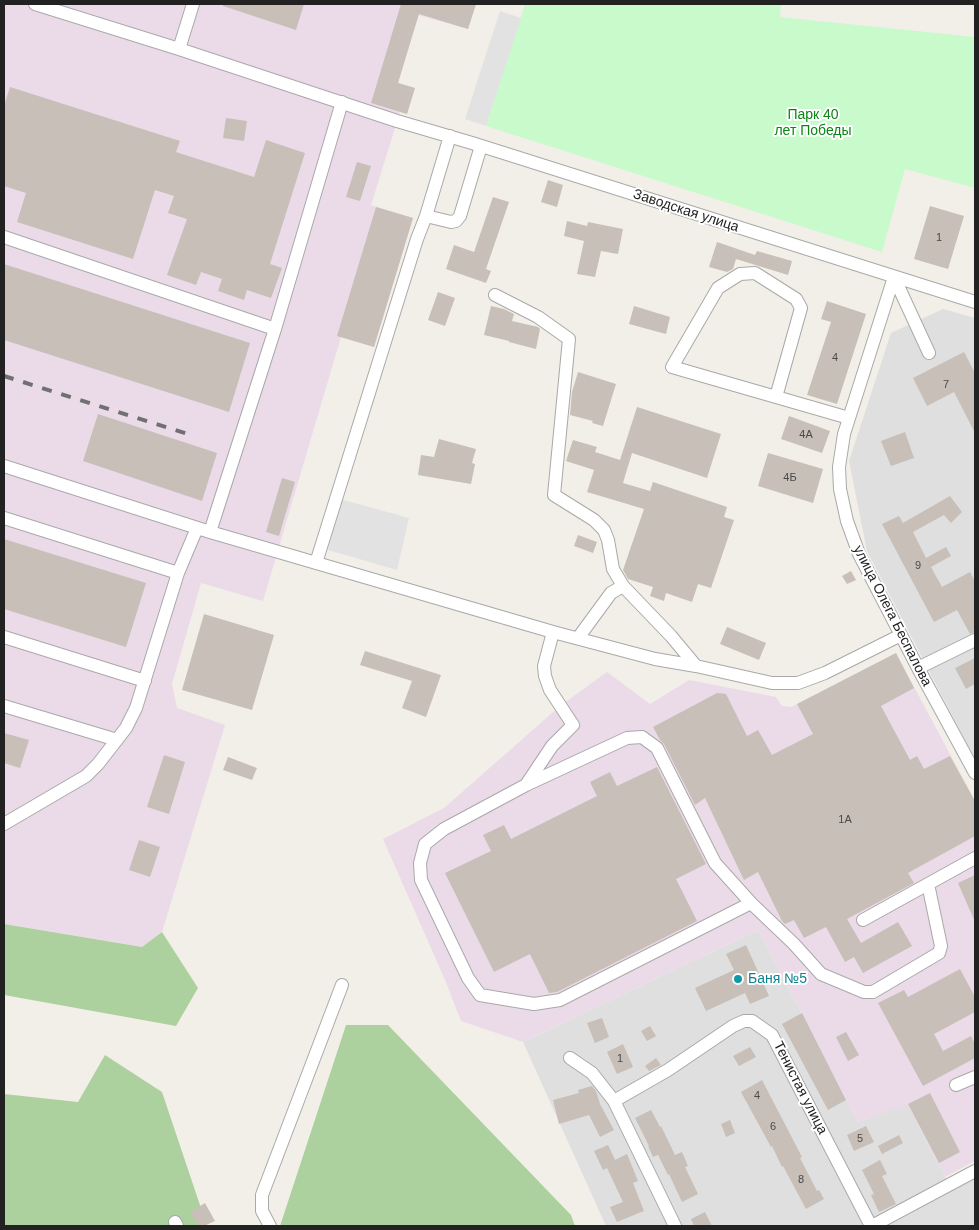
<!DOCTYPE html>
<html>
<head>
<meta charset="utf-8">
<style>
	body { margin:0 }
	#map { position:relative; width:979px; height:1230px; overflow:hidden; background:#f2efe9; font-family:Arial,sans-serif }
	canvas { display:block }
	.frame { position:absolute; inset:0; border:5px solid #222; pointer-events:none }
</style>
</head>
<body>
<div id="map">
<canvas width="979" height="1230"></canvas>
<div class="frame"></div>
</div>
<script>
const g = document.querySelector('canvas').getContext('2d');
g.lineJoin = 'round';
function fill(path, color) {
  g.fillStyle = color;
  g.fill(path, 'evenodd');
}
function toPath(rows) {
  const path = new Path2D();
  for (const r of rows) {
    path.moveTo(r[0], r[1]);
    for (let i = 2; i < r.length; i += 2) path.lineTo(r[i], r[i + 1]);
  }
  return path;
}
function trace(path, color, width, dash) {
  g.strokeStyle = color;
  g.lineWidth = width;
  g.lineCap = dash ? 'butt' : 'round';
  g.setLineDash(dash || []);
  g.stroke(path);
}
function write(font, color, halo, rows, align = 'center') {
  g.font = font + ' Arial,sans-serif';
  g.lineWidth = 4;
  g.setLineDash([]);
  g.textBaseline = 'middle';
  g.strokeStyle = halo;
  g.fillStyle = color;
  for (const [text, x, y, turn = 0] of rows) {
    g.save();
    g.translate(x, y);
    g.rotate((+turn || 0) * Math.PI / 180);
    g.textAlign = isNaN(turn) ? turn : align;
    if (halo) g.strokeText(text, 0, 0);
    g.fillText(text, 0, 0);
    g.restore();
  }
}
fill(toPath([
	[943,309,975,318,975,760,867,551,849,461,891,333],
	[758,930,858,1122,908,1104,945,1177,954,1188,975,1177,975,1226,606,1226,523,1042]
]), '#e0dfdf');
fill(toPath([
	[4,4,476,4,468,29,418,15,398,83,415,88,407,114,400,112,371,205,413,218,374,347,341,337,263,601,201,583,172,684,177,708,225,725,162,932,142,947,4,924],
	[896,653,975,801,975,1161,945,1177,908,1105,858,1122,758,930,523,1042,461,1021,445,980,383,839,444,808,560,706,607,672,650,704,689,680,776,697,782,706,791,707]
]), '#ebdbe8');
fill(toPath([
	[4,924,142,947,162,932,198,988,176,1026,4,995],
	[346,1025,388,1025,571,1215,575,1226,280,1226],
	[105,1055,162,1092,207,1226,4,1226,4,1094,78,1102]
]), '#add19e');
fill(toPath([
	[525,4,781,4,780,17,975,37,975,188,905,169,882,252,486,126]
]), '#c8facc');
fill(toPath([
	[500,11,521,18,486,126,465,119],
	[340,499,409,518,397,570,328,550]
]), '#e2e2e2');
fill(toPath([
	[223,4,304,4,296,30,223,6],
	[401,4,476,4,468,29,419,14,398,83,415,88,407,114,371,103],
	[10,87,180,141,176,152,254,177,266,140,305,153,270,264,282,268,271,298,247,290,244,300,218,291,222,279,201,272,196,285,167,275,187,219,168,213,174,196,155,190,133,259,17,222,26,193,4,186,4,106],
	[226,118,247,121,244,141,223,138],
	[357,162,371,166,360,201,346,197],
	[548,180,563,185,557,207,541,202],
	[493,197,509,202,486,269,491,271,486,283,446,269,454,245,474,252],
	[930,206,964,216,948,269,914,259],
	[376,207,413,218,374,347,337,336],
	[567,221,587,226,588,222,623,229,618,254,601,251,595,277,577,274,584,241,564,236],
	[717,242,755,255,757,251,792,261,788,275,736,259,733,269,727,272,709,267],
	[4,264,250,343,229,412,4,340],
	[438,292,455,298,445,326,428,320],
	[827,301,866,314,837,404,807,395,831,322,821,319],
	[491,306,504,309,514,314,512,321,538,327,540,329,536,349,509,342,509,341,484,335],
	[634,306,670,317,666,334,629,324],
	[964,352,975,373,975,433,954,392,927,406,913,378],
	[578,372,616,384,603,426,592,423,593,421,570,415,572,392],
	[637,407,721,434,707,478,632,453,623,483,650,491,653,482,727,507,724,517,734,520,711,588,698,584,692,602,666,593,664,601,650,596,653,587,628,579,623,570,644,509,587,492,594,470,566,461,573,440,597,447,595,452,620,460],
	[98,414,217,453,202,501,83,461],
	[789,416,830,431,822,453,781,439],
	[905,432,914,458,891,466,881,441],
	[439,439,476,449,472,463,475,464,471,484,418,475,421,455,434,457],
	[768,453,823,469,813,503,758,486],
	[282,478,295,482,279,536,266,532],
	[950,496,962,512,951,523,944,515,913,532,926,558,946,547,951,556,931,567,942,587,970,572,975,581,975,632,970,634,957,610,934,622,882,524,899,516,903,523],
	[578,535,597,542,593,553,574,546],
	[4,539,146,583,126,647,4,609],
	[851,571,856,580,847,584,842,576],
	[204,614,274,635,252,710,182,690],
	[727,627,766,643,759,660,720,644],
	[365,651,441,675,426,717,402,708,412,681,360,665],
	[896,653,914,688,881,706,910,760,917,756,924,769,950,756,975,801,975,836,908,873,914,883,847,919,861,943,898,922,912,946,863,973,854,957,845,962,826,927,804,938,794,920,785,924,782,921,758,872,744,880,705,798,695,805,664,744,660,740,653,727,717,693,726,694,747,736,758,730,772,755,813,734,797,704],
	[975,658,975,684,966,689,955,668],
	[4,733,29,740,20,768,4,763],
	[164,755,185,762,169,814,147,807],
	[228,757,257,768,252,780,223,770],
	[657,767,706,864,676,879,697,921,557,992,549,993,530,954,494,972,445,873,491,851,483,835,504,825,511,839,597,796,590,782,610,772,617,786],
	[139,840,160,847,150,877,129,870],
	[975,875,975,922,958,883],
	[746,945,769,996,750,1004,745,993,706,1011,695,988,734,970,726,954],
	[960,969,975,997,975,1012,934,1034,943,1051,971,1036,975,1044,975,1058,923,1086,878,1003,904,990,908,997],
	[802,1013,846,1100,828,1110,782,1024],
	[602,1018,609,1037,595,1043,587,1023],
	[650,1026,656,1036,647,1041,641,1031],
	[846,1032,859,1055,848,1061,836,1037],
	[623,1044,633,1067,617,1074,607,1052],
	[750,1047,756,1057,739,1066,733,1056],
	[656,1058,661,1065,649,1071,645,1066],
	[762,1080,802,1157,800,1158,817,1191,819,1190,824,1199,806,1209,783,1166,782,1167,772,1146,771,1147,741,1092],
	[592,1086,596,1091,600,1104,614,1130,600,1137,589,1115,559,1124,553,1100,579,1093,578,1090],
	[930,1093,960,1152,939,1163,908,1104],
	[651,1110,660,1127,661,1126,675,1155,682,1152,688,1166,685,1167,698,1194,682,1202,669,1174,668,1175,658,1155,653,1157,648,1146,649,1146,635,1118],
	[730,1120,735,1133,726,1137,721,1124],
	[866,1126,874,1142,854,1151,847,1135],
	[899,1135,903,1143,882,1154,878,1146],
	[608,1145,615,1160,627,1154,638,1181,633,1183,644,1211,617,1222,610,1207,623,1202,607,1168,603,1170,594,1151],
	[880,1160,887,1174,882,1176,896,1204,879,1212,871,1195,874,1194,862,1170],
	[205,1203,215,1221,204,1226,198,1226,190,1212],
	[705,1212,712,1226,694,1226,691,1219]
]), '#c7bfb8');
const minor = toPath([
	[35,4,179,49,397,121,472,143,975,302],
	[179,49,193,4],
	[426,216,450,136],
	[4,237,275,329],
	[894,277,844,434,839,467,840,489,847,521,859,554,918,668,975,773],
	[894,277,929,353],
	[495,295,538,317,569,339,554,495,594,520,604,530,608,540,613,569,623,586,671,636,696,666],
	[776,397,801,308,796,299,755,273,740,274,718,288,672,367,849,418],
	[4,466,210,532,553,632,655,659,696,666,772,683,798,683,825,673,901,635],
	[4,518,178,573],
	[210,532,275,329,342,102],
	[316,563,417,239,426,216,451,222,456,221,460,216,481,146],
	[553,632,544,666,545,676,550,690,573,725,552,746,526,785,444,829,425,844,420,863,421,880,468,978,480,995,534,1004,560,1000,751,903,794,944,821,974,864,992,873,992,939,953,941,946,928,884],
	[4,637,145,681],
	[578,638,611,593,623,586],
	[918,668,975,640],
	[4,706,117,740],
	[526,785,627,738,642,737,657,748,715,863,751,903],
	[4,824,86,776,98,764,126,728,136,708,178,573,197,528],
	[863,920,975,858],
	[570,1058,592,1073,614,1101,675,1226],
	[956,1085,975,1077],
	[614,1101,668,1070,733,1026,744,1021,752,1021,772,1035,871,1226],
	[175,1222,177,1226],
	[270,1226,262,1211,262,1195,342,985],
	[872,1226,975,1171]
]);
trace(minor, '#a9a9a9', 14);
trace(minor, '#fff', 12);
trace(toPath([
	[4,376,194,436]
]), '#707070', 4, [10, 10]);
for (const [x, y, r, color] of [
	[738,979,5,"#0f9aa8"]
]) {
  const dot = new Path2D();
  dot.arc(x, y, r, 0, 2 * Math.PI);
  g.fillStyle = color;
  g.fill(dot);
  trace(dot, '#fff', 2);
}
write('11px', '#4b4948', null, [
	["1",939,238],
	["4",835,358],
	["7",946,385],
	["4А",806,435],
	["4Б",790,478],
	["9",918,566],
	["1А",845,820],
	["1",620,1059],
	["4",757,1096],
	["6",773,1127],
	["5",860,1139],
	["8",801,1180]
]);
write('14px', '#0c8416', '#fff', [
	["Парк 40",813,115],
	["лет Победы",813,131]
]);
write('14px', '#222', '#fff', [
	["Заводская улица",686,211,18],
	["улица Олега Беспалова",892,616,63],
	["Тенистая улица",800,1088,63]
]);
write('14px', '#0d838f', '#fff', [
	["Баня №5",748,979]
], 'left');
</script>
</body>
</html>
